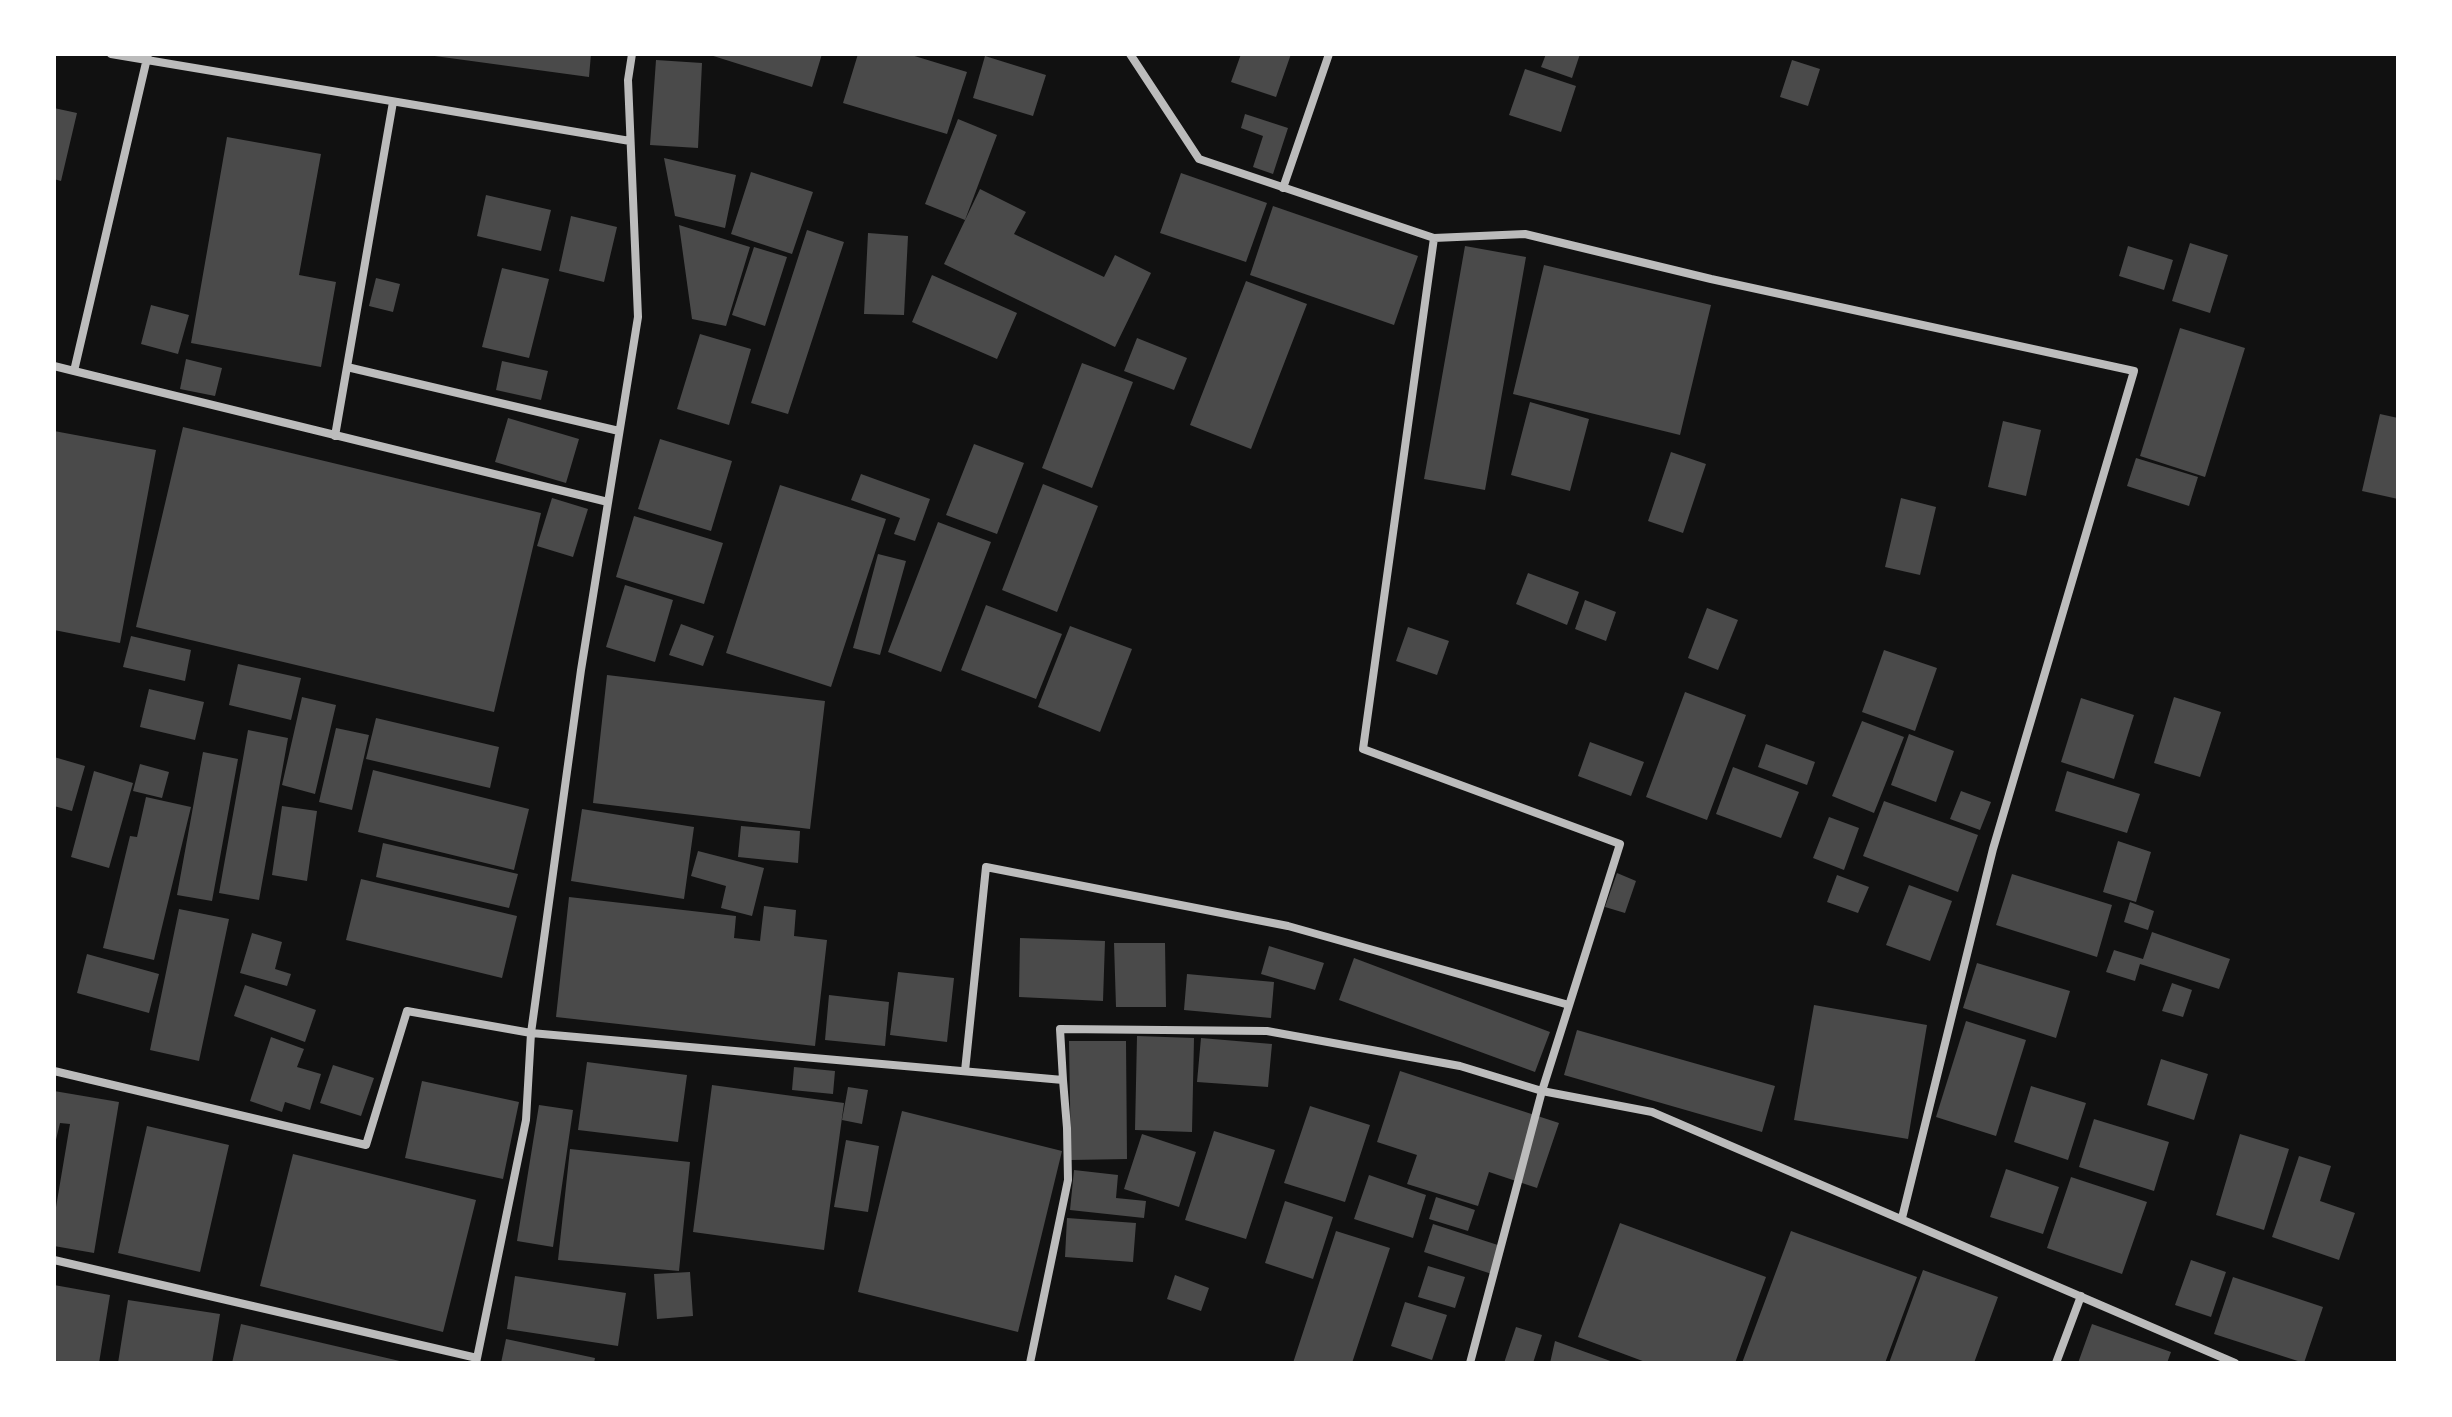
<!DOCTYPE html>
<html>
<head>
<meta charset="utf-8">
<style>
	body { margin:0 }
	#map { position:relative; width:2452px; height:1417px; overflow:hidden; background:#111; font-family:"Exo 2",sans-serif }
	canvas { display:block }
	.frame { position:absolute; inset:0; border:56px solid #fff; pointer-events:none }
</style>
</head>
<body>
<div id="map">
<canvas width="2452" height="1417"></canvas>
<div class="frame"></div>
</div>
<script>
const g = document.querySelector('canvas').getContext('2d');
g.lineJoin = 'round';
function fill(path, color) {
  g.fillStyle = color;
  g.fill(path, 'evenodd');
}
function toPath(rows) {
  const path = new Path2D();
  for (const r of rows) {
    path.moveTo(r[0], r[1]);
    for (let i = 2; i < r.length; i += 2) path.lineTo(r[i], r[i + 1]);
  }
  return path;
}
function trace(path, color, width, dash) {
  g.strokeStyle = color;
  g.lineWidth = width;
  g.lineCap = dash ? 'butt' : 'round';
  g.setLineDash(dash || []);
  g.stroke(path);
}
fill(toPath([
	[420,54,591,54,589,77],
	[707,54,822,54,812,87],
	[858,54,908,54,967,72,947,134,843,103],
	[1241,54,1291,54,1276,97,1231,82],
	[1546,54,1580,54,1572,78,1541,67],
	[985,56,1046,75,1033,116,973,98],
	[656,60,702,63,698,148,650,145],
	[1792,60,1820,69,1808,106,1780,97],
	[1525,69,1576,86,1561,132,1509,115],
	[54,108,77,113,61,181,54,179],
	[1245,114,1288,128,1273,174,1253,167,1263,136,1241,128],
	[958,119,997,135,965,220,925,204],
	[227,137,321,154,299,275,336,282,321,367,191,343],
	[664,158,736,175,725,228,675,216],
	[751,172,813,192,792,254,731,234],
	[1181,173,1267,203,1246,262,1160,233],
	[980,189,1026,212,1014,234,1104,277,1115,255,1151,273,1115,347,944,264],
	[486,195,551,210,541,251,477,236],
	[1273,206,1418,256,1394,325,1250,275],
	[571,216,617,227,604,282,559,271],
	[679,225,750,247,726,326,692,319],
	[807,230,844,242,788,414,751,403],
	[868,233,908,236,904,315,864,314],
	[2190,243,2228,255,2210,313,2172,301],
	[1465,246,1526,257,1485,490,1424,479],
	[2128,246,2173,260,2164,290,2119,276],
	[754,247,787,257,765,326,732,315],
	[1544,265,1711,305,1680,435,1513,394],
	[502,268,549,279,529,358,482,347],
	[932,275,1017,313,997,359,912,322],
	[376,278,400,284,393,312,369,306],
	[1246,281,1307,304,1251,449,1190,425],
	[151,305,189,315,178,354,141,344],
	[2180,328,2245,348,2205,477,2140,456],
	[700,334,751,349,729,425,677,409],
	[1137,338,1187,358,1174,390,1124,371],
	[186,359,222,368,215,396,180,389],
	[502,361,548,371,541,400,496,390],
	[1082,363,1133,382,1092,488,1042,468],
	[1530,402,1589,419,1570,491,1511,475],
	[2380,414,2398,418,2398,499,2362,491],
	[508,418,579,439,566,483,495,462],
	[2003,421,2041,430,2026,496,1988,487],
	[183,427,541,513,494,712,136,627],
	[54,431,156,450,120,643,54,630],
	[660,439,732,461,711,531,638,509],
	[974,444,1024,463,997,534,946,515],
	[1671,452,1706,464,1683,533,1648,521],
	[2136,458,2198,477,2189,506,2127,486],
	[861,474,930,499,915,541,894,534,900,518,851,500],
	[1043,484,1098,506,1057,612,1002,590],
	[780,485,886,519,831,687,726,653],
	[552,498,588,509,573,557,537,546],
	[1901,498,1936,507,1920,575,1885,567],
	[634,516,723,543,704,604,616,577],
	[938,522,991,542,941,672,888,652],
	[878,554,906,561,880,655,853,648],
	[1528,573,1579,592,1567,625,1516,604],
	[625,585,673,600,655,662,606,647],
	[1585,600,1616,612,1606,641,1575,629],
	[986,605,1062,634,1036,699,961,670],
	[1707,608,1738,620,1718,670,1688,658],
	[681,624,714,636,703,666,669,655],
	[1070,626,1132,649,1100,732,1038,707],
	[1408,627,1449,641,1437,675,1396,661],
	[131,636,191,650,185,681,123,667],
	[1884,650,1937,668,1915,731,1862,712],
	[238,664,301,678,291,720,229,705],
	[607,675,825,701,810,829,593,803],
	[149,689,204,702,195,740,140,727],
	[1685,692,1746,715,1707,820,1646,797],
	[302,697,336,705,315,794,282,785],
	[2174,697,2221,712,2200,777,2154,763],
	[2081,698,2134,715,2114,779,2061,762],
	[376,718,499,747,490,788,366,759],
	[1862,721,1904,737,1874,813,1832,796],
	[336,728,369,735,352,810,319,802],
	[248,730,288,738,259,900,219,893],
	[1909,734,1954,751,1936,802,1891,785],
	[1590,742,1644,762,1631,796,1578,776],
	[1766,744,1815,762,1807,785,1758,767],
	[203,752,238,759,212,901,177,895],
	[54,757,85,766,72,811,54,806],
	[140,764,169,772,162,798,133,791],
	[1733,767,1799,792,1781,838,1716,814],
	[373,770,529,809,514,870,358,832],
	[94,771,133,783,109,868,71,857],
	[2067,771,2140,794,2127,833,2055,811],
	[1961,791,1991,802,1980,830,1950,819],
	[146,797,191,807,154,960,103,948,130,836,137,837],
	[1884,801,1978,835,1958,892,1863,856],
	[282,806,317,811,307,881,272,875],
	[582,809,694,827,684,899,571,881],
	[1829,817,1859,828,1844,870,1813,858],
	[741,826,800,831,798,863,738,857],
	[2118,841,2151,852,2136,902,2103,892],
	[383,843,518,874,509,908,376,877],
	[698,851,764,868,752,916,721,908,726,886,691,876],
	[1617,873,1636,881,1625,913,1605,907],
	[2012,874,2112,905,2097,957,1996,925],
	[1837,875,1869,887,1858,913,1827,902],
	[361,879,517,916,502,978,346,940],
	[1909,885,1952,901,1930,961,1886,945],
	[569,897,736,916,734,938,760,941,764,906,796,910,794,936,827,940,815,1046,556,1017],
	[2130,902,2154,911,2148,930,2124,922],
	[179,909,229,919,199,1061,150,1050],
	[2152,932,2230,959,2219,989,2140,964,2135,981,2106,972,2114,950,2143,959],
	[252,933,282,942,275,969,291,974,287,986,240,973],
	[1020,938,1105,941,1103,1001,1019,997],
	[1114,943,1165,943,1166,1007,1116,1007],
	[1269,946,1324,963,1315,990,1261,974],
	[87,954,159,974,149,1013,77,993],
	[1354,958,1550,1032,1535,1072,1339,1000],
	[1977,963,2070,991,2056,1038,1963,1008],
	[898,972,954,978,947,1042,890,1035],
	[1187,974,1274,982,1271,1018,1184,1010],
	[2172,983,2192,990,2183,1017,2162,1011],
	[245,985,316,1010,305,1042,234,1016],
	[829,995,889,1002,885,1046,825,1040],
	[1814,1005,1927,1025,1908,1139,1794,1120],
	[1966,1021,2026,1040,1996,1136,1936,1117],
	[1577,1030,1775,1086,1762,1132,1564,1075],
	[1137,1036,1194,1038,1192,1132,1135,1130],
	[271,1037,304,1049,297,1067,321,1074,310,1110,285,1102,282,1112,250,1101],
	[1201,1038,1272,1044,1268,1087,1197,1082],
	[1069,1041,1126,1041,1127,1159,1071,1160],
	[2161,1059,2208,1074,2194,1120,2147,1105],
	[587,1062,687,1075,678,1142,578,1130],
	[333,1065,374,1078,361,1116,320,1103],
	[794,1067,835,1071,833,1094,792,1090],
	[1400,1071,1559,1123,1537,1188,1489,1172,1478,1206,1407,1184,1417,1155,1377,1142],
	[422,1081,519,1102,503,1179,405,1158],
	[712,1085,844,1103,824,1250,693,1232],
	[2031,1086,2086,1103,2068,1160,2014,1142],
	[848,1087,868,1090,862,1124,842,1120],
	[54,1091,119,1102,94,1253,54,1246,54,1219,70,1124,60,1123,54,1148],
	[539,1105,573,1110,553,1247,517,1241],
	[1310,1106,1370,1125,1345,1202,1284,1183],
	[902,1111,1062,1151,1018,1332,858,1292],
	[2094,1119,2169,1142,2154,1191,2079,1167],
	[147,1126,229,1145,200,1272,118,1253],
	[1214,1131,1275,1150,1246,1239,1185,1220],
	[1142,1134,1196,1152,1179,1207,1124,1189],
	[2240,1134,2289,1149,2264,1230,2216,1215],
	[846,1140,879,1146,868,1212,834,1207],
	[570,1149,690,1162,679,1271,558,1260],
	[293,1154,476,1200,443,1332,260,1286],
	[2299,1156,2331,1166,2320,1201,2355,1213,2339,1260,2272,1237],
	[2006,1169,2059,1187,2043,1234,1990,1217],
	[1074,1170,1118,1175,1116,1198,1146,1201,1144,1218,1070,1210],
	[1369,1175,1426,1195,1413,1238,1354,1219],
	[2071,1177,2147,1202,2122,1274,2047,1248],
	[1436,1197,1475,1210,1468,1231,1429,1219],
	[1285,1201,1333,1217,1313,1279,1265,1263],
	[1067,1218,1136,1223,1133,1262,1065,1257],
	[1620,1223,1766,1277,1735,1363,1648,1363,1578,1337],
	[1433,1224,1504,1247,1495,1275,1424,1252],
	[1336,1231,1390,1248,1352,1363,1293,1363],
	[1791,1231,1917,1277,1885,1363,1742,1363],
	[2191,1260,2226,1272,2211,1317,2175,1305],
	[1428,1266,1465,1277,1455,1308,1418,1297],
	[1923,1270,1998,1297,1974,1363,1889,1363],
	[690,1272,693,1316,657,1319,654,1274],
	[1175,1275,1209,1288,1201,1311,1167,1299],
	[515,1276,626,1293,618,1346,507,1329],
	[2233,1277,2323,1307,2304,1363,2214,1334],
	[54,1285,110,1295,99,1363,54,1363],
	[128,1300,220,1314,212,1363,118,1363],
	[1405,1302,1447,1315,1432,1360,1391,1346],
	[241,1324,404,1362,403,1363,232,1363],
	[2092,1324,2171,1352,2167,1363,2078,1363],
	[1516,1327,1542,1335,1533,1363,1504,1363],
	[506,1339,595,1358,594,1363,501,1363],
	[1555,1341,1616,1363,1550,1363]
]), '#4a4a4a');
trace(toPath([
	[111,54,630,141],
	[1130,54,1199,159,1434,238,1525,234,1711,279,2134,371,1993,849,1902,1218],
	[1283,188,1329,54],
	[1434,238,1363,749,1620,844,1542,1091,1470,1363],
	[54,366,74,371,148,54],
	[347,367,619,431],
	[74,371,608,502],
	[335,436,393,102],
	[54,1071,366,1145,407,1011,531,1033,1063,1080,1067,1128,1068,1180,1030,1363],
	[965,1071,986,867,1288,926,1569,1005],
	[1063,1080,1060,1029,1267,1031,1460,1066,1542,1091,1652,1112,2235,1363],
	[54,1260,477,1358],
	[476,1363,526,1120,531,1033,581,670,638,317,628,80,632,54],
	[2056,1363,2081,1296]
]), '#bcbcbc', 8);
</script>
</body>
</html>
